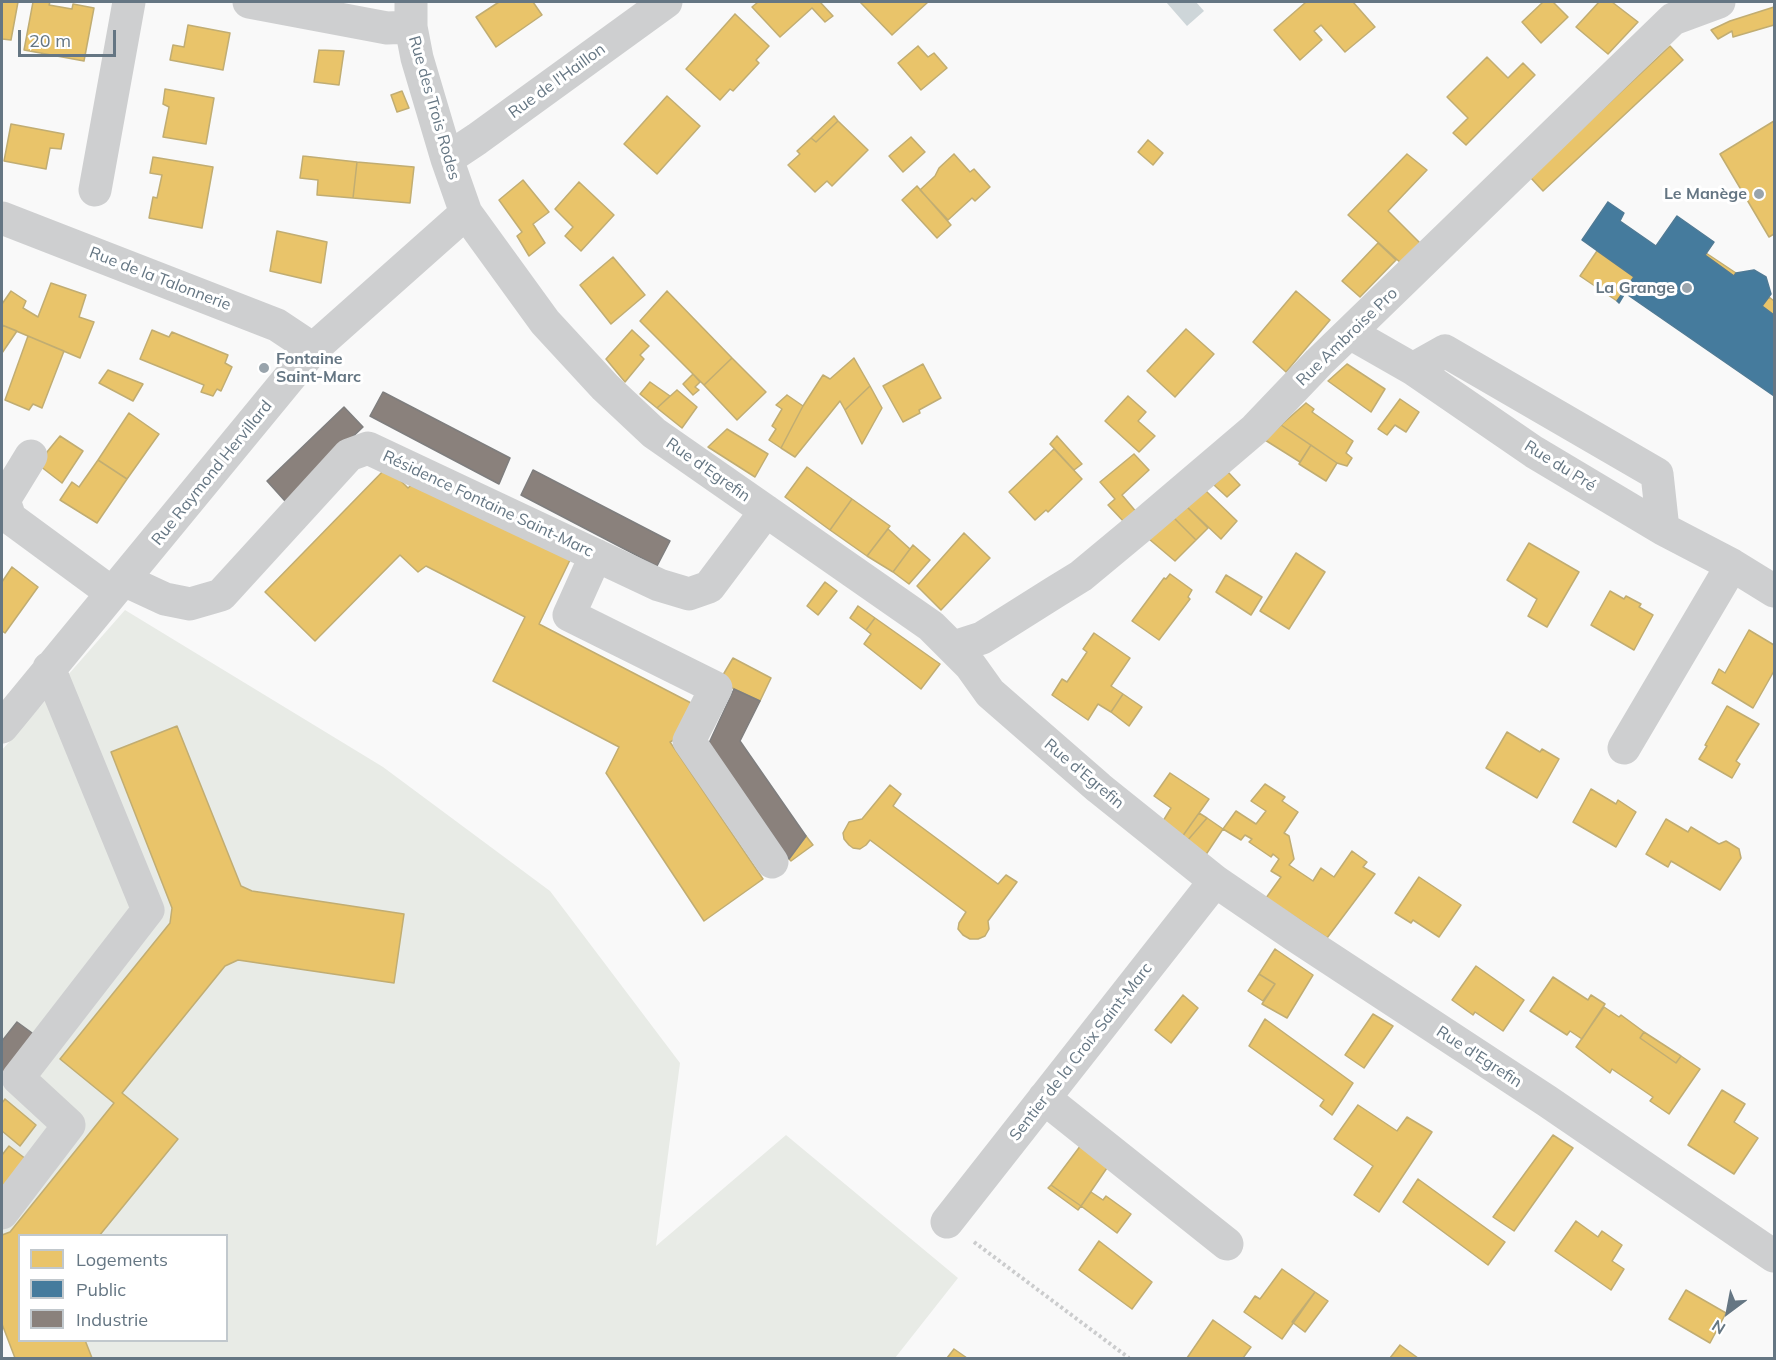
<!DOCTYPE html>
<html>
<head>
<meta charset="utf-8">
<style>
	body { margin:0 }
	#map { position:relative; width:1776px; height:1360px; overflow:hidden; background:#f9f9f9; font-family:Mulish,sans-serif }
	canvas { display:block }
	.frame { position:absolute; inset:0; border:3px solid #657683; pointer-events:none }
	.legend { position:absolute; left:18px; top:1234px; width:210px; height:108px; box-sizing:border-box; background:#fff; border:2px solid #c1c8cd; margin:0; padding:8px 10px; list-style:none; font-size:18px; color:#657683 }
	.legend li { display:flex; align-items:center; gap:12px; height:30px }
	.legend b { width:30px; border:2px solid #c1c8cd }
	.north { position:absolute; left:1698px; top:1282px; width:60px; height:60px; -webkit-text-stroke:4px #fff; paint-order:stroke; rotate:212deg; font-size:16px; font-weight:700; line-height:24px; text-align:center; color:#657683 }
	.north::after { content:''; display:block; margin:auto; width:21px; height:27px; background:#657683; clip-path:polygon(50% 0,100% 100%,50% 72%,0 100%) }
	.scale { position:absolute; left:18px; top:30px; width:98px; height:27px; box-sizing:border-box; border:3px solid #657683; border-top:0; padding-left:8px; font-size:18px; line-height:21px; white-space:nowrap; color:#657683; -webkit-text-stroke:4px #fff; paint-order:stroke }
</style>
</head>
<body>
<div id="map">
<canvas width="1776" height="1360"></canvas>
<div class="frame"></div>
<ul class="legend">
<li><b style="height:16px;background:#e9c46a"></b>Logements</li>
<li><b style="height:16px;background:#457b9d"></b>Public</li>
<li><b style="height:16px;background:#8a817c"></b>Industrie</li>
</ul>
<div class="north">N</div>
<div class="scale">20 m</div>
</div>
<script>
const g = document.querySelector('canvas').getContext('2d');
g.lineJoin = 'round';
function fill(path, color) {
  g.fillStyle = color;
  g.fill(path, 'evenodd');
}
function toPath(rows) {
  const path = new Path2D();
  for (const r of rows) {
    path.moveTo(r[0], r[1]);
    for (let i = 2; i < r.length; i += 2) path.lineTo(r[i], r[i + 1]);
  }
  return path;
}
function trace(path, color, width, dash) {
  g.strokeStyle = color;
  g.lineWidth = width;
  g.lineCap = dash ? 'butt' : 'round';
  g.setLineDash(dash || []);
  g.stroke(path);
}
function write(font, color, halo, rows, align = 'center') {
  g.font = font + ' Mulish,sans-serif';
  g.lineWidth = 6;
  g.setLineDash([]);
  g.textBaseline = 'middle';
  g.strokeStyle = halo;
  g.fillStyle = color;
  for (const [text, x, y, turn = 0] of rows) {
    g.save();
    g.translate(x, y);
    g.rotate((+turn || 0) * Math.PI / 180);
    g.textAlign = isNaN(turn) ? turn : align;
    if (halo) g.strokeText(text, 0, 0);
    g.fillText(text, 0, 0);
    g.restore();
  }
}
fill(toPath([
	[125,610,383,767,550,891,680,1063,656,1246,786,1135,958,1278,895,1358,92,1358,85,1341,226,1340,226,1236,99,1235,122,1093,225,966,238,960,394,983,241,886,177,726,111,753,172,908,170,923,60,1058,114,1103,10,1232,2,1235,2,750]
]), '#e8ebe6');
fill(toPath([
	[1166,2,1196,2,1204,11,1187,26]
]), '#ced6d9');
const homes = toPath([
	[2,2,18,2,11,40,2,39,2,2],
	[33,2,50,2,49,5,72,9,73,4,94,8,84,61,24,50,33,2],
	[499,2,533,2,542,15,496,47,476,17,499,2],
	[758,2,820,2,833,16,825,22,812,8,780,37,752,7,758,2],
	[860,2,928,2,892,35,860,2],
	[1306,2,1353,2,1375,27,1345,52,1321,25,1314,31,1322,40,1300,60,1274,30,1306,2],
	[1543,2,1553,2,1568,17,1541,43,1522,22,1543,2],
	[1599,2,1612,2,1638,22,1608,54,1576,27,1599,2],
	[1774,7,1774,25,1733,37,1732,31,1718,39,1711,30,1730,21,1774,7],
	[735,14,769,46,756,60,759,63,733,91,730,89,720,100,686,69,735,14],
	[188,25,230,33,223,70,170,60,173,45,184,47,188,25],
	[918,46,928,57,934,53,947,68,921,90,898,63,918,46],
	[1670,46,1683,60,1543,191,1530,177,1670,46],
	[319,50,344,51,339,85,314,82,319,50],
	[1487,57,1508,78,1523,63,1535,75,1466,145,1453,133,1468,118,1447,97,1487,57],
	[165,89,214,98,206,144,163,137,169,107,163,104,165,89],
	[402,91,409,108,397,112,391,95,402,91],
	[667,96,700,126,657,174,624,144,667,96],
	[834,116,838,121,816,142,811,138,834,116],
	[838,121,868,150,832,186,827,181,815,192,788,165,800,154,797,151,811,138,816,142,838,121],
	[1774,121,1774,234,1769,237,1720,154,1774,121],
	[11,124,64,134,61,149,50,148,46,169,4,161,11,124],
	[911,137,925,152,903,172,889,156,911,137],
	[1148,140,1163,153,1153,165,1138,152,1148,140],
	[954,154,970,172,974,169,990,187,975,201,972,198,948,220,920,190,935,176,939,168,954,154],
	[1407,154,1427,170,1388,211,1421,244,1402,264,1348,215,1407,154],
	[303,156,357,162,353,198,317,195,318,180,300,178,303,156],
	[153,157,213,167,202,228,149,218,153,197,157,198,162,175,150,173,153,157],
	[357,162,414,167,410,203,353,198,357,162],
	[523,180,549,212,533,224,545,243,529,256,517,236,522,232,499,200,523,180],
	[579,182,614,215,581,251,565,236,573,227,555,209,579,182],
	[917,186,951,225,937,238,902,200,917,186],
	[277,231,327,242,321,283,270,271,277,231],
	[1378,243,1396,260,1360,297,1342,281,1378,243],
	[1597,251,1634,277,1617,301,1580,276,1597,251],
	[1706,253,1736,273,1734,276,1705,255,1706,253],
	[613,257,645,295,611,324,580,285,613,257],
	[51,283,86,295,79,317,94,322,80,358,2,325,2,304,11,291,26,301,23,308,38,317,51,283],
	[667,291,732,358,704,385,640,321,667,291],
	[1296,291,1330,320,1286,372,1253,342,1296,291],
	[1769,297,1774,301,1774,315,1762,306,1769,297],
	[2,325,17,331,2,353,2,325],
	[1186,329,1214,354,1175,397,1147,371,1186,329],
	[152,330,169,337,172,332,228,355,225,363,232,367,221,391,217,389,213,396,201,392,204,385,140,359,152,330],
	[632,330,649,346,640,355,644,359,625,382,606,359,632,330],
	[28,336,64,351,42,408,33,404,29,410,5,400,28,336],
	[732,358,766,392,737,420,704,385,732,358],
	[854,358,870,386,845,410,840,401,795,457,781,448,803,406,823,375,830,379,854,358],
	[923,364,941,398,919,410,920,413,903,422,883,386,923,364],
	[1347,364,1385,389,1371,412,1328,381,1347,364],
	[108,370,143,384,133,401,99,383,108,370],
	[693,374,700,382,695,387,699,390,693,395,683,384,693,374],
	[650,382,670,396,657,408,640,394,650,382],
	[870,386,882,408,862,444,845,410,870,386],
	[677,390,697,407,682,428,657,408,677,390],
	[787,395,803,406,781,448,769,440,776,429,772,426,782,409,776,405,787,395],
	[1128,396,1146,412,1138,421,1155,436,1139,452,1105,421,1128,396],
	[1400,399,1419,412,1406,432,1395,425,1387,435,1378,429,1400,399],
	[1306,403,1314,409,1312,412,1353,441,1346,453,1352,458,1347,466,1337,463,1281,425,1306,403],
	[129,413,159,434,127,479,98,460,129,413],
	[1281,425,1311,445,1300,462,1265,440,1281,425],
	[727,429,768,454,755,477,708,447,727,429],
	[60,436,83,451,62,483,40,466,47,452,60,436],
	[1057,436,1082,464,1074,470,1050,444,1057,436],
	[1311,445,1337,463,1326,481,1299,464,1311,445],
	[1054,449,1082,479,1048,512,1046,510,1035,520,1009,492,1054,449],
	[1134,454,1149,470,1122,495,1138,514,1126,524,1108,505,1115,499,1100,482,1134,454],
	[98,460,127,479,97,523,60,500,72,482,79,487,98,460],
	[387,467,408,488,418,479,570,560,539,624,693,704,681,736,670,742,763,879,704,921,606,773,619,747,493,681,525,617,426,566,418,572,400,555,315,641,265,592,387,467],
	[807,467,852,499,830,530,785,497,807,467],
	[1228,472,1240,485,1227,497,1214,485,1228,472],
	[1206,491,1237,521,1221,539,1187,507,1206,491],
	[852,499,890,526,867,556,830,530,852,499],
	[1187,507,1208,528,1196,540,1174,518,1187,507],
	[1174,518,1196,540,1175,561,1149,539,1174,518],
	[888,529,910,549,893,572,867,556,888,529],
	[964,533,990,558,941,610,917,586,964,533],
	[1529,543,1579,572,1547,627,1528,616,1537,599,1507,580,1529,543],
	[913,545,930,560,909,584,893,572,913,545],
	[1296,553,1325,572,1289,629,1260,611,1296,553],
	[12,567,38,587,5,633,2,631,2,582,12,567],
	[1170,574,1192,590,1188,597,1190,599,1159,640,1132,621,1164,578,1166,579,1170,574],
	[1226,575,1262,597,1251,615,1216,592,1226,575],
	[825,582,837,591,818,615,807,606,825,582],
	[1610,591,1624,599,1626,596,1641,604,1639,607,1653,615,1634,650,1591,625,1610,591],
	[858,606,875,618,866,630,850,618,858,606],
	[875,618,940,664,921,689,864,644,871,634,866,630,875,618],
	[1749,630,1774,645,1774,671,1753,708,1712,683,1719,669,1725,673,1749,630],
	[1094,633,1130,658,1111,686,1123,694,1111,712,1098,704,1088,720,1052,695,1062,679,1067,682,1087,652,1083,649,1094,633],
	[733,658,771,678,760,701,734,689,720,680,733,658],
	[1123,694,1142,707,1129,726,1111,712,1123,694],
	[1727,706,1759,724,1736,761,1740,764,1732,778,1699,759,1707,746,1705,745,1727,706],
	[177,726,241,886,252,891,404,914,394,983,238,960,225,966,122,1093,178,1139,99,1236,20,1236,20,1340,85,1340,92,1358,15,1358,2,1324,2,1235,10,1232,114,1103,60,1059,170,923,172,908,111,752,177,726],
	[1507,732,1540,752,1542,749,1559,759,1537,798,1486,768,1507,732],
	[1170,773,1209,799,1182,837,1163,821,1171,808,1154,796,1170,773],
	[1265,784,1285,797,1282,801,1298,812,1284,833,1289,836,1294,859,1289,865,1313,881,1321,868,1334,877,1352,851,1367,862,1363,867,1375,874,1327,938,1266,898,1281,877,1271,871,1279,859,1273,854,1271,857,1249,842,1252,839,1245,835,1241,840,1223,829,1236,811,1256,824,1266,811,1251,801,1265,784],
	[890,785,901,794,893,806,998,884,1006,875,1017,882,988,921,989,929,985,936,978,939,970,939,963,935,958,929,959,923,966,912,870,840,866,845,860,849,853,848,849,845,844,839,843,833,849,822,862,819,890,785],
	[1591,789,1616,804,1618,800,1636,812,1616,847,1573,822,1591,789],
	[1199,813,1207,818,1187,841,1182,837,1199,813],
	[1207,818,1223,829,1205,856,1187,841,1207,818],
	[1666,819,1688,832,1691,827,1719,844,1726,841,1739,849,1741,858,1720,890,1671,861,1668,867,1646,854,1666,819],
	[806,836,813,845,791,861,789,859,806,836],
	[1419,877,1461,905,1439,937,1413,920,1411,923,1395,913,1419,877],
	[1275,949,1313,975,1287,1018,1262,1004,1275,984,1259,974,1275,949],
	[1476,966,1524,1000,1503,1031,1475,1012,1473,1015,1452,1000,1476,966],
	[1259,974,1275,984,1263,1001,1248,991,1259,974],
	[1553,977,1588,1000,1591,995,1605,1004,1582,1039,1570,1031,1567,1035,1530,1011,1553,977],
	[1183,995,1198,1008,1171,1043,1155,1030,1183,995],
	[1604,1007,1619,1017,1621,1015,1644,1032,1640,1038,1676,1063,1681,1056,1700,1069,1669,1114,1650,1101,1653,1097,1612,1069,1610,1073,1576,1047,1604,1007],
	[1373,1014,1393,1026,1364,1068,1345,1055,1373,1014],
	[1265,1019,1353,1083,1332,1115,1320,1106,1324,1100,1249,1046,1265,1019],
	[1644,1032,1681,1056,1676,1063,1640,1038,1644,1032],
	[1722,1090,1745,1104,1734,1122,1758,1138,1734,1174,1688,1145,1722,1090],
	[5,1099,36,1125,20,1146,2,1131,2,1103,5,1099],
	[1358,1105,1397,1131,1407,1117,1432,1132,1379,1212,1354,1195,1373,1166,1334,1139,1358,1105],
	[1553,1135,1573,1148,1514,1231,1493,1217,1553,1135],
	[1081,1145,1109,1165,1081,1206,1051,1185,1081,1145],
	[9,1146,31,1163,2,1190,2,1155,9,1146],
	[1418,1179,1505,1242,1488,1265,1403,1202,1418,1179],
	[1051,1185,1081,1206,1078,1210,1048,1188,1051,1185],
	[1091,1192,1103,1200,1106,1196,1131,1214,1117,1233,1081,1206,1091,1192],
	[1576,1221,1598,1237,1602,1231,1622,1245,1612,1261,1624,1269,1611,1290,1555,1251,1576,1221],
	[1099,1241,1152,1282,1132,1309,1079,1270,1099,1241],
	[1282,1269,1315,1292,1282,1339,1244,1312,1255,1296,1260,1299,1282,1269],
	[1686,1290,1726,1313,1710,1343,1669,1319,1686,1290],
	[1315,1292,1328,1301,1305,1332,1292,1322,1315,1292],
	[1213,1320,1251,1347,1243,1358,1187,1358,1213,1320],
	[1400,1345,1418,1358,1390,1358,1400,1345],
	[954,1349,967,1358,947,1358,954,1349]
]);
fill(homes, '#e9c46a');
trace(homes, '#c1ad72', 1.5);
const public = toPath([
	[1608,202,1624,213,1620,221,1656,246,1677,216,1714,242,1705,255,1734,276,1736,273,1754,270,1766,277,1771,294,1762,306,1774,315,1774,396,1625,293,1619,303,1617,301,1634,277,1582,240,1608,202]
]);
fill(public, '#457b9d');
trace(public, '#4f7a95', 1.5);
const industry = toPath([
	[383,392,510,458,499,484,370,416,383,392],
	[344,407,363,427,285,501,267,481,344,407],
	[533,470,670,541,657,566,521,495,533,470],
	[734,689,760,701,740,741,806,836,789,859,709,743,734,689],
	[17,1022,39,1038,2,1084,2,1041,17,1022]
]);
fill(industry, '#8a817c');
trace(industry, '#7f7e7e', 1.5);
trace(toPath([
	[974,1242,1129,1358]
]), '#cbcccd', 4, [3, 3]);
trace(toPath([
	[249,2,387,28,411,27],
	[411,2,411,27,417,58,447,159,466,213,545,322,605,387,654,433,931,626,970,665,990,693,1099,788,1215,881,1294,935,1547,1101,1774,1256],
	[447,159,477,139,666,2],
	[95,190,129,2],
	[2,218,277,325,313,349],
	[1350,333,1413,369,1534,452,1663,529,1732,565,1774,591],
	[1413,369,1445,351,1657,474,1663,529],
	[31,456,4,500,10,518,112,593],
	[596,555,569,615,716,688,689,741,772,862],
	[124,580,165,599,190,604,221,595,349,455,368,448,659,585,689,594,709,587,766,511],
	[954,647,982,638,1055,592,1081,576,1140,527,1255,429,1319,362,1673,19,1719,2],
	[2,727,313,349,466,213],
	[1624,748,1732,565],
	[1044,1098,1227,1244],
	[2,1213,69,1125,18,1078,148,910,49,668],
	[947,1222,1215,881]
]), '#cecfd0', 33);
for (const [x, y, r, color] of [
	[1759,194,6,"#99a4ac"],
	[1687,288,6,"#99a4ac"],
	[264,368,6,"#99a4ac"]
]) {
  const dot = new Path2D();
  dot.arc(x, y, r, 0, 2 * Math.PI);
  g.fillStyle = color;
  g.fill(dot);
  trace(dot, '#fff', 2);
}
write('16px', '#657683', '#fff', [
	["Rue de l'Haillon",557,81,-36],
	["Rue des Trois Rodes",434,108,74],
	["Rue de la Talonnerie",160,279,21],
	["Rue Ambroise Pro",1347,337,-44],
	["Rue du Pré",1560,466,32],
	["Rue d'Egrefin",708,470,35],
	["Rue Raymond Hervillard",212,473,-51],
	["Résidence Fontaine Saint-Marc",488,504,25],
	["Rue d'Egrefin",1084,774,40],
	["Sentier de la Croix Saint-Marc",1081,1052,-52],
	["Rue d'Egrefin",1479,1057,33]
]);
write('bold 16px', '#657683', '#fff', [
	["Le Manège",1747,194],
	["La Grange",1675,288],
	["Fontaine",276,359,"left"],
	["Saint-Marc",276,377,"left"]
], 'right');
</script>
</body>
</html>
